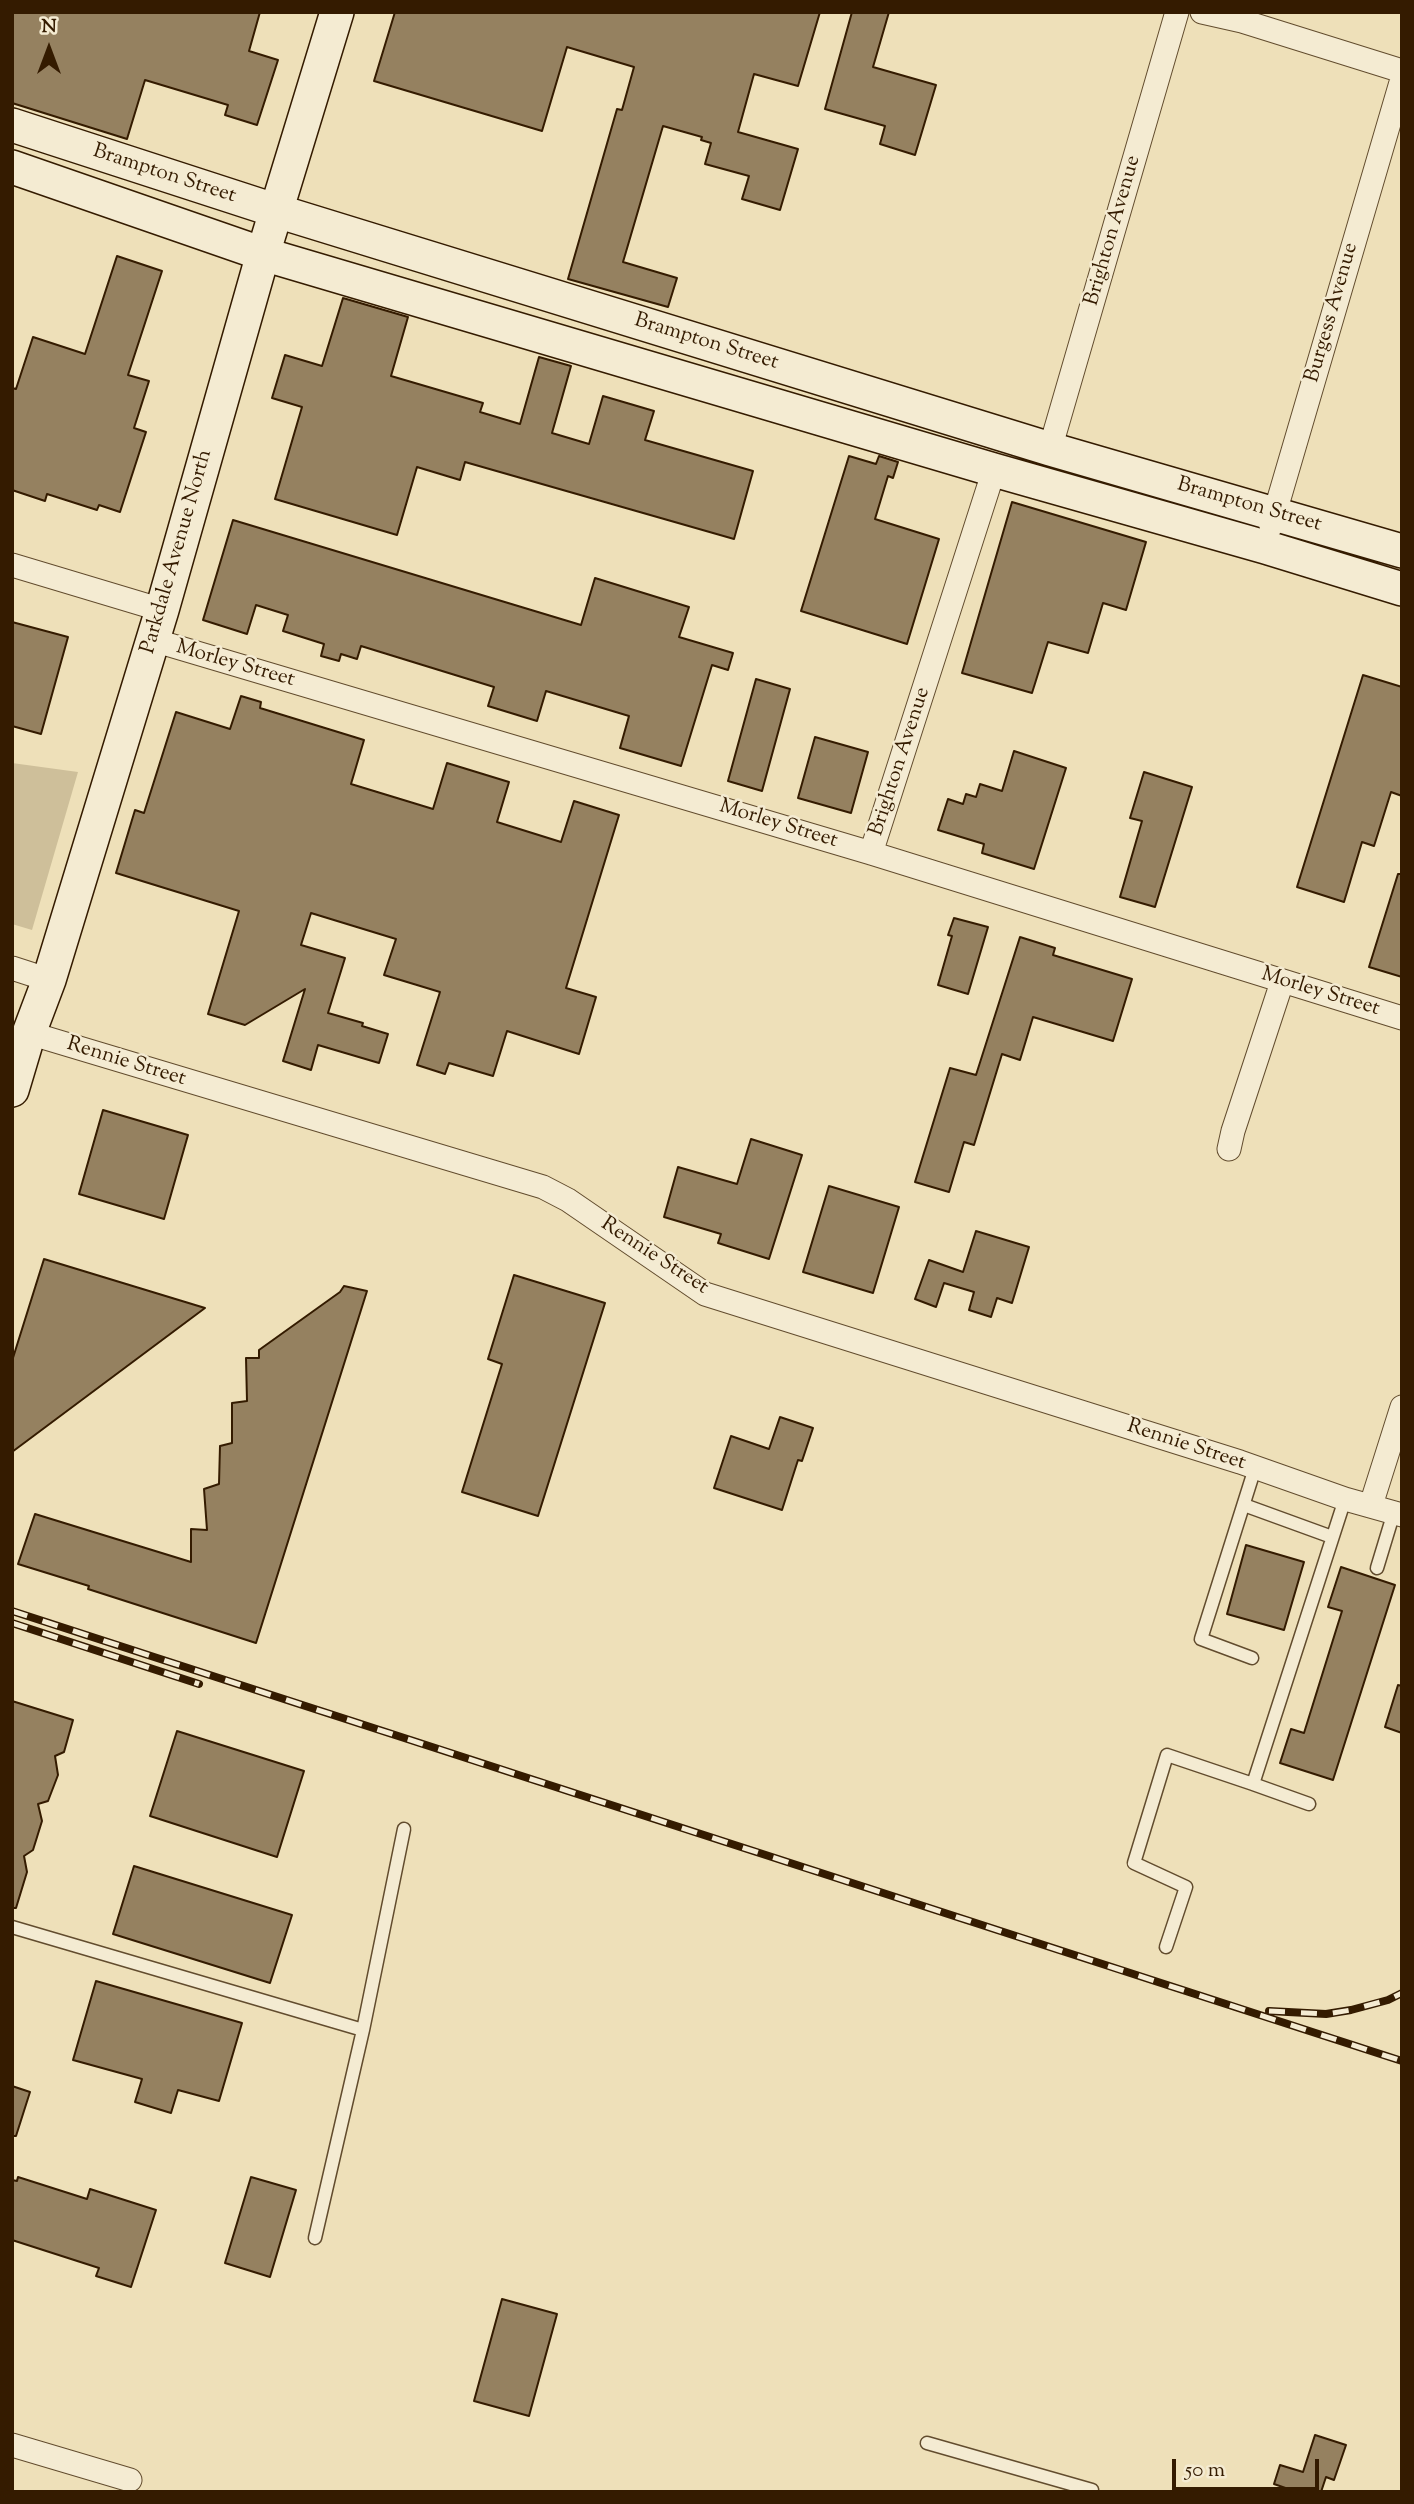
<!DOCTYPE html>
<html>
<head>
<meta charset="utf-8">
<style>
	body { margin:0 }
	#map { position:relative; width:1414px; height:2504px; overflow:hidden; background:#eee0b9; font-family:"Sorts Mill Goudy",serif }
	canvas { display:block }
	.frame { position:absolute; inset:0; border:14px solid #341b00; pointer-events:none }
	.north { position:absolute; left:14px; top:14px; width:70px; height:70px; -webkit-text-stroke:5px #f4ebd2; paint-order:stroke; rotate:0deg; font-size:19px; font-weight:700; line-height:28px; text-align:center; color:#341b00 }
	.north::after { content:''; display:block; margin:auto; width:24px; height:32px; background:#341b00; clip-path:polygon(50% 0,100% 100%,50% 72%,0 100%) }
	.scale { position:absolute; left:1172px; top:2459px; width:147px; height:32px; box-sizing:border-box; border:4px solid #341b00; border-top:0; padding-left:9px; font-size:21px; line-height:24px; white-space:nowrap; color:#341b00; -webkit-text-stroke:5px #f4ebd2; paint-order:stroke }
</style>
</head>
<body>
<div id="map">
<canvas width="1414" height="2504"></canvas>
<div class="frame"></div>
<div class="north">N</div>
<div class="scale">50 m</div>
</div>
<script>
const g = document.querySelector('canvas').getContext('2d');
g.lineJoin = 'round';
function fill(path, color) {
  g.fillStyle = color;
  g.fill(path, 'evenodd');
}
function toPath(rows) {
  const path = new Path2D();
  for (const r of rows) {
    path.moveTo(r[0], r[1]);
    for (let i = 2; i < r.length; i += 2) path.lineTo(r[i], r[i + 1]);
  }
  return path;
}
function trace(path, color, width, dash) {
  g.strokeStyle = color;
  g.lineWidth = width;
  g.lineCap = dash ? 'butt' : 'round';
  g.setLineDash(dash || []);
  g.stroke(path);
}
function write(font, color, halo, rows, align = 'center') {
  g.font = font + ' "Sorts Mill Goudy",serif';
  g.lineWidth = 5;
  g.setLineDash([]);
  g.textBaseline = 'middle';
  g.strokeStyle = halo;
  g.fillStyle = color;
  for (const [text, x, y, turn = 0] of rows) {
    g.save();
    g.translate(x, y);
    g.rotate((+turn || 0) * Math.PI / 180);
    g.textAlign = isNaN(turn) ? turn : align;
    if (halo) g.strokeText(text, 0, 0);
    g.fillText(text, 0, 0);
    g.restore();
  }
}
fill(toPath([
	[12,763,78,772,32,930,12,924]
]), '#cebf9a');
const building = toPath([
	[12,12,260,12,249,51,278,60,257,125,225,115,228,105,145,80,127,139,12,103,12,12],
	[395,12,820,12,798,86,754,74,738,132,798,149,780,210,742,199,749,176,705,164,711,143,701,140,702,137,663,126,623,262,677,278,668,307,568,279,617,109,622,110,634,67,567,47,542,131,374,81,395,12],
	[852,12,889,12,873,67,936,85,915,155,880,144,885,126,825,109,852,12],
	[117,256,162,271,128,375,149,381,134,428,146,432,120,512,99,505,97,510,47,494,45,501,12,490,12,388,16,389,33,337,85,354,117,256],
	[343,298,408,317,391,376,483,403,480,412,520,424,539,357,571,366,552,433,589,444,603,396,654,411,645,440,753,471,734,539,465,462,460,480,417,467,397,535,275,499,302,407,272,398,285,355,322,366,343,298],
	[849,456,876,464,879,456,898,462,893,478,888,476,875,519,939,539,907,644,801,611,849,456],
	[1012,502,1146,542,1126,610,1103,603,1088,653,1048,642,1032,693,962,673,1012,502],
	[233,520,581,625,595,578,689,607,679,637,733,653,728,670,712,665,681,766,620,748,629,716,546,691,537,721,488,706,494,687,361,646,357,659,341,654,339,661,321,656,324,644,283,631,288,615,256,605,247,634,203,620,233,520],
	[12,622,68,637,41,734,12,726,12,622],
	[1363,675,1402,687,1402,796,1391,792,1374,846,1362,842,1344,902,1297,887,1363,675],
	[756,679,790,689,762,791,728,781,756,679],
	[241,696,261,702,260,708,364,740,351,784,433,809,447,763,509,782,497,822,561,842,574,801,619,815,566,988,596,997,579,1054,507,1031,493,1076,449,1063,445,1074,417,1065,440,992,384,975,396,939,311,913,301,945,345,958,328,1013,363,1023,362,1026,388,1034,379,1063,318,1045,311,1070,283,1061,305,989,245,1025,208,1014,239,911,116,873,135,810,144,813,176,712,230,729,241,696],
	[815,737,868,752,851,813,798,798,815,737],
	[1014,751,1066,768,1034,869,982,853,984,844,938,830,948,799,963,804,966,794,976,797,980,784,1002,791,1014,751],
	[1144,772,1192,787,1155,907,1120,897,1142,821,1130,818,1144,772],
	[1398,874,1402,874,1402,977,1369,967,1398,874],
	[954,918,988,927,968,994,938,985,952,936,948,935,954,918],
	[1020,937,1055,948,1053,955,1132,979,1113,1041,1033,1017,1020,1060,1002,1054,974,1145,964,1142,949,1192,915,1182,950,1068,976,1075,1020,937],
	[103,1110,188,1135,164,1219,79,1194,103,1110],
	[751,1139,802,1155,769,1259,718,1243,721,1234,664,1217,678,1167,737,1184,751,1139],
	[829,1186,899,1207,873,1293,803,1272,829,1186],
	[976,1231,1029,1247,1012,1303,997,1298,991,1317,969,1310,974,1292,944,1283,936,1307,915,1299,929,1260,963,1272,976,1231],
	[44,1259,205,1308,12,1452,12,1361,44,1259],
	[514,1275,605,1303,538,1516,462,1492,502,1364,488,1359,514,1275],
	[344,1286,367,1291,256,1643,88,1589,89,1586,18,1564,35,1514,191,1562,191,1529,207,1530,204,1489,219,1484,220,1446,232,1443,232,1403,247,1401,246,1358,259,1358,259,1350,340,1292,344,1286],
	[780,1417,813,1428,802,1461,798,1460,782,1510,714,1488,731,1436,769,1449,780,1417],
	[1246,1545,1304,1562,1284,1630,1227,1614,1246,1545],
	[1341,1567,1395,1585,1333,1780,1280,1763,1291,1729,1304,1733,1342,1611,1328,1607,1341,1567],
	[1398,1685,1402,1686,1402,1733,1385,1727,1398,1685],
	[12,1701,73,1720,64,1752,55,1756,58,1775,48,1801,38,1804,42,1821,33,1850,24,1856,27,1872,16,1908,12,1908,12,1701],
	[177,1731,304,1771,277,1857,150,1816,177,1731],
	[134,1866,292,1915,270,1983,113,1934,134,1866],
	[96,1981,242,2023,219,2101,178,2090,171,2113,135,2102,142,2079,73,2060,96,1981],
	[12,2086,30,2092,16,2136,12,2136,12,2086],
	[18,2177,87,2199,90,2189,156,2210,131,2287,96,2276,99,2268,12,2240,12,2180,17,2181,18,2177],
	[251,2177,296,2190,270,2277,225,2263,251,2177],
	[502,2299,557,2314,529,2416,474,2401,502,2299],
	[1315,2435,1346,2445,1334,2480,1326,2477,1321,2492,1297,2492,1274,2484,1280,2465,1303,2472,1315,2435]
]);
fill(building, '#958160');
trace(building, '#341b00', 2);
const lane = toPath([
	[1244,1505,1332,1537],
	[1377,1568,1394,1512],
	[1252,1658,1201,1639,1255,1468],
	[1253,1784,1309,1804],
	[12,1927,363,2030,404,1829],
	[1166,1947,1186,1887,1134,1863,1167,1755,1253,1784,1345,1499],
	[315,2238,363,2030],
	[927,2443,1092,2490,1091,2492]
]);
const street = toPath([
	[1202,12,1242,21,1402,71],
	[1050,449,1177,12],
	[1271,526,1402,79],
	[12,565,162,610],
	[153,640,871,853,1402,1018],
	[871,853,994,470],
	[12,968,49,980],
	[29,1033,543,1187,568,1200,705,1294,1240,1462,1345,1499,1402,1515],
	[1229,1149,1233,1131,1282,982],
	[1371,1505,1402,1407],
	[12,2445,130,2480]
]);
const secondary = toPath([
	[12,125,277,211,1050,449,1402,551],
	[12,167,263,254,994,470,1265,547,1402,589],
	[12,1090,29,1033,49,980,162,610,263,254,337,12]
]);
trace(lane, '#624c2e', 15);
trace(street, '#624c2e', 25);
trace(secondary, '#341b00', 36);
trace(lane, '#f4ebd2', 12);
trace(street, '#f4ebd2', 23);
trace(secondary, '#f4ebd2', 33);
const rail = toPath([
	[12,1611,1402,2061],
	[12,1623,199,1684],
	[1269,2011,1326,2014,1351,2010,1388,2000,1402,1993]
]);
trace(rail, '#341b00', 8);
trace(rail, '#f4ebd2', 5, [16]);
write('21px', '#341b00', '#f4ebd2', [
	["Brampton Street",164,175,18],
	["Brighton Avenue",1114,231,-74],
	["Burgess Avenue",1333,313,-74],
	["Brampton Street",706,343,17],
	["Brampton Street",1249,506,16],
	["Parkdale Avenue North",178,552,-74],
	["Morley Street",235,665,16],
	["Brighton Avenue",901,762,-72],
	["Morley Street",778,825,17],
	["Morley Street",1320,993,17],
	["Rennie Street",126,1063,17],
	["Rennie Street",654,1257,33],
	["Rennie Street",1186,1446,18]
]);
</script>
</body>
</html>
